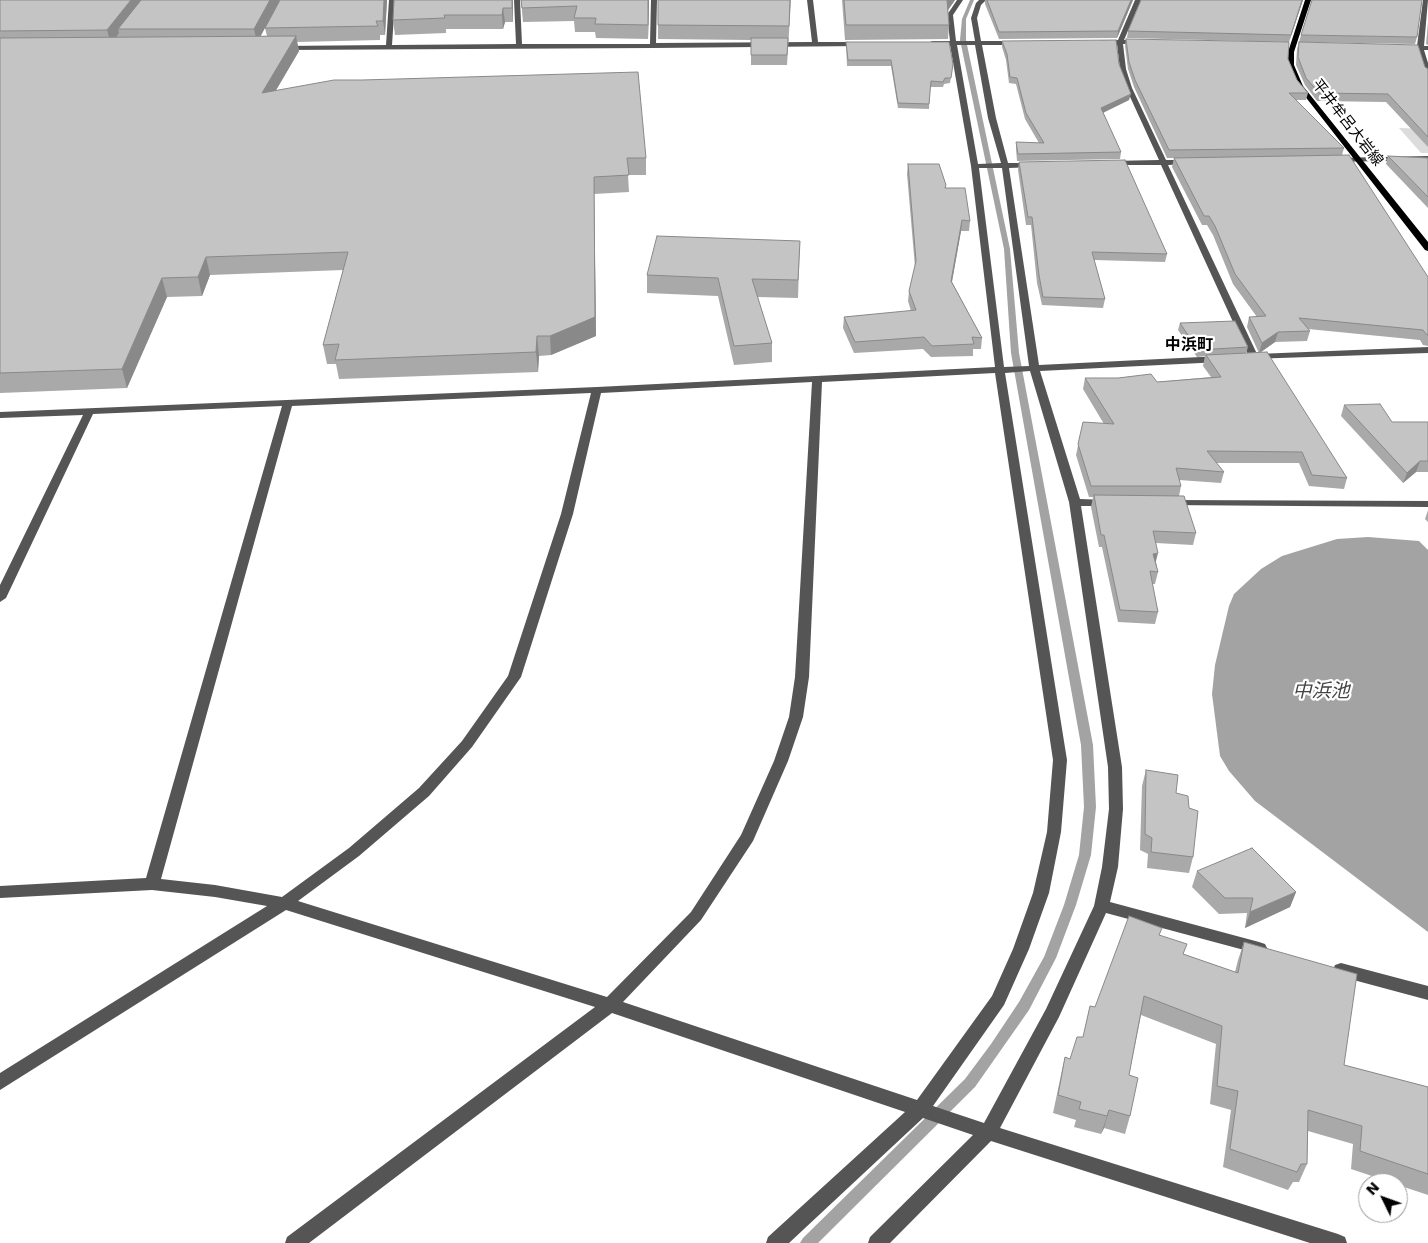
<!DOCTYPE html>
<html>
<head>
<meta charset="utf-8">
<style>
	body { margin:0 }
	#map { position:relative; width:1428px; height:1243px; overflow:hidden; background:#fff; font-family:"DejaVu Sans",sans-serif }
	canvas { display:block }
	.north { position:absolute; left:1358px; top:1173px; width:50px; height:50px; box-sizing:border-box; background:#fff; border:1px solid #999; border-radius:50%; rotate:312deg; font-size:14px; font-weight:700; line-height:20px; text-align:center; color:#000 }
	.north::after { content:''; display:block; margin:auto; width:18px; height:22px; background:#000; clip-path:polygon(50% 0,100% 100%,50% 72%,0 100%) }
</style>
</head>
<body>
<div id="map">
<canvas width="1428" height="1243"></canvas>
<div class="north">N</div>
</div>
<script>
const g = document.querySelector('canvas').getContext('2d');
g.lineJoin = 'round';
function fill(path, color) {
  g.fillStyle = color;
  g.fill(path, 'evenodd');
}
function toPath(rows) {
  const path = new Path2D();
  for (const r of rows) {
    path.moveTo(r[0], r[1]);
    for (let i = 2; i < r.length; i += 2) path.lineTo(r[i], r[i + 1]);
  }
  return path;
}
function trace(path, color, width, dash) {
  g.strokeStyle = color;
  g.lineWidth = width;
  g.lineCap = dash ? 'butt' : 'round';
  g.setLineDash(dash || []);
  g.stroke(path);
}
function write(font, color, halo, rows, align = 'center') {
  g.font = font + ' "DejaVu Sans","Noto Sans JP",sans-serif';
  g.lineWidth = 4.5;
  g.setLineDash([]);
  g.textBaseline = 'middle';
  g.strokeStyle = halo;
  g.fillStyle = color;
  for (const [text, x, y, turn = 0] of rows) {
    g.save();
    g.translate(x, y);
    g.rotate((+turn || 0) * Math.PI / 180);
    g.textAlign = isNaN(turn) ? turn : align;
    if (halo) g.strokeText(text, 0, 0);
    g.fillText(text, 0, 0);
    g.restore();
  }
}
fill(toPath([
	[1399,128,1428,129,1428,153,1421,153]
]), '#dcdcdc');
fill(toPath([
	[1368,537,1419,541,1428,550,1428,932,1255,801,1229,771,1220,756,1212,694,1215,665,1229,606,1234,594,1261,569,1282,556,1337,539]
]), '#a3a3a3');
fill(toPath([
	[970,0,974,0,966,19,966,40,1010,249,1019,353,1093,745,1096,807,1091,855,1076,905,1056,958,1029,1010,975,1087,818,1243,800,1243,803,1238,965,1079,991,1044,1019,1002,1044,957,1064,905,1079,855,1084,807,1081,745,1011,353,1004,249,960,40,962,19,970,0]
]), '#a3a3a3');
fill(toPath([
	[389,0,395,0,392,45,516,44,514,0,520,0,522,44,650,44,651,0,657,0,656,43,812,42,807,0,813,0,818,42,862,42,865,44,862,46,653,48,282,50,279,48,282,46,386,45,389,0],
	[957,0,963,0,953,15,956,41,975,41,971,18,976,3,979,0,986,0,981,5,977,18,981,41,1017,41,1020,43,1017,45,982,45,996,118,1008,163,1036,163,1040,165,1036,167,1009,168,1039,365,1221,356,1226,359,1221,362,1040,371,1080,499,1107,500,1113,503,1107,506,1081,506,1122,767,1123,809,1118,867,1110,902,1259,942,1265,944,1267,948,1265,952,1259,954,1106,913,1059,1017,1000,1128,1338,1234,1345,1237,1347,1243,1310,1243,991,1141,890,1243,868,1243,870,1237,973,1135,923,1118,789,1243,766,1243,768,1237,905,1112,612,1013,309,1243,285,1243,287,1237,595,1007,286,910,0,1090,0,1073,267,906,215,897,152,890,0,898,0,886,146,878,282,406,93,414,6,598,0,602,0,585,83,415,0,418,0,412,597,387,995,367,971,166,950,45,932,45,929,43,932,41,950,41,947,15,957,0],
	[957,45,975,45,988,118,1001,163,978,164,957,45],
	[979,168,1002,168,1029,366,1004,367,979,168],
	[1030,371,1069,502,1108,767,1109,809,1102,867,1094,906,1046,1009,984,1123,933,1106,1004,1005,1029,949,1049,893,1061,832,1067,760,1005,373,1030,371],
	[995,373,1053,760,1047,832,1033,893,1013,949,992,996,917,1100,623,1002,701,920,753,841,788,761,803,717,809,677,822,382,995,373],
	[812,382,795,677,789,717,774,761,741,835,691,912,607,997,298,901,359,856,429,796,472,747,521,677,573,514,601,393,812,382],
	[591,393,561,514,508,676,462,741,419,788,349,848,282,897,215,885,161,879,292,406,591,393],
	[1135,0,1141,0,1124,40,1142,40,1145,42,1142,44,1123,44,1126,69,1132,88,1166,160,1188,160,1192,162,1188,164,1168,165,1257,354,1428,347,1428,353,1250,359,1161,165,1111,165,1107,163,1111,161,1159,160,1126,88,1120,69,1117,44,1100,44,1097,42,1100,40,1118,40,1135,0],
	[1423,0,1428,0,1424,46,1428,46,1428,50,1424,50,1428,63,1428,76,1425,74,1417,50,1399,47,1402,45,1417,46,1423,0],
	[1428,156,1428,160,1336,162,1332,160,1336,158,1428,156],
	[1170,500,1428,501,1428,507,1166,505,1164,503,1166,501,1170,500],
	[1341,963,1428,986,1428,1000,1335,975,1333,970,1335,965,1341,963]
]), '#555');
fill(toPath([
	[1305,0,1311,0,1294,52,1294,65,1303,86,1428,242,1428,251,1425,250,1297,86,1288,65,1288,52,1305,0]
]), '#000');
fill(toPath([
	[0,0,387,0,385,35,380,35,380,40,297,42,299,51,276,90,646,158,646,175,628,175,629,192,594,194,596,336,551,355,539,356,538,372,339,379,336,364,327,364,323,345,343,270,210,275,202,296,167,297,127,388,0,393],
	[275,9,265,28,267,36,260,36],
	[513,0,513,22,505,22,503,29,446,29,446,33,395,35,393,20],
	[521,0,649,0,648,39,596,38,595,32,575,32,574,21,523,22],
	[791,0,787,65,751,65,751,40,658,39,658,25],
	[842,0,955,0,948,10,949,25,948,39,845,40],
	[985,0,1133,0,1117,38,999,39,985,4],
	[1141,0,1303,0,1289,42,1127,38,1128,31],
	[1428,22,1428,45,1426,44],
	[1301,35,1417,37,1415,44,1299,42],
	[1126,39,1288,59,1297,80,1308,93,1306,100,1296,100,1344,148,1342,155,1428,277,1428,346,1423,345,1420,340,1308,329,1310,331,1307,341,1275,342,1260,353,1347,478,1344,489,1309,486,1299,463,1216,463,1224,472,1221,483,1179,480,1181,486,1179,496,1196,533,1193,545,1156,543,1156,562,1158,572,1155,584,1152,584,1158,612,1155,624,1118,622,1102,547,1099,547,1091,507,1093,497,1089,497,1076,455,1083,422,1104,424,1083,389,1085,378,1157,382,1211,377,1203,366,1205,356,1197,357,1178,330,1180,323,1248,347,1246,353,1259,353,1247,327,1249,317,1257,317,1233,284,1213,235,1207,225,1202,225,1172,167,1174,158,1167,158,1134,87,1128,69,1125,46],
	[1002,41,1119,64,1129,100,1103,113,1121,152,1120,159,1017,161,1016,149,1016,142,1039,143,1025,119,1016,84,1009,83,1006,60,1002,47],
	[846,42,953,64,950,83,944,84,943,87,930,87,929,109,898,108,891,66,847,66],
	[1299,42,1425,67,1428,69,1428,147,1386,102,1317,101,1305,85,1296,65,1297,49],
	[1388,156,1428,158,1428,208,1386,164],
	[1019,162,1167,254,1165,262,1094,260,1105,299,1103,308,1042,305,1037,283,1031,225,1026,225,1018,170],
	[908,164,946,185,946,188,970,221,969,231,961,231,952,282,982,338,981,349,973,349,973,356,931,357,923,349,854,353,843,328,844,317,911,311,908,301,909,291,915,267,907,174],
	[800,241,798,298,757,297,772,343,772,362,734,365,718,296,647,293,647,275],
	[1344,405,1392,422,1428,422,1428,472,1416,472,1403,483,1341,416],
	[1428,510,1428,522,1425,519],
	[1146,770,1176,793,1189,808,1193,857,1189,873,1147,868,1148,854,1140,850,1142,786],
	[1197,871,1296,892,1290,907,1245,928,1247,913,1219,914,1192,887],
	[1160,935,1183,954,1235,972,1238,960,1244,942,1344,1065,1428,1087,1428,1195,1398,1185,1398,1183,1393,1183,1351,1169,1353,1144,1308,1131,1307,1164,1299,1182,1293,1182,1288,1190,1223,1167,1231,1110,1210,1104,1216,1044,1141,1015,1129,1075,1130,1116,1125,1134,1104,1128,1101,1134,1074,1127,1076,1120,1053,1113,1061,1075,1065,1057,1070,1059,1083,1037,1090,1006,1095,1007]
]), '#a9a9a9');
fill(toPath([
	[131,0,145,0,118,29,119,33,111,44,107,30],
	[270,0,280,0,257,43,254,29],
	[384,0,387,0,385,35,383,21],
	[512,0,513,0,513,22,512,8],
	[648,0,649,0,648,39],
	[947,0,955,0,945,14],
	[1131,0,1133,0,1117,38,1118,31],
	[1302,0,1303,0,1289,42,1291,35],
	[503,8,505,22,503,29,502,15],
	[296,36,299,51,265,109,262,93],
	[1131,94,1129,100,1100,114,1101,108],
	[594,177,596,336,551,355,550,336],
	[962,220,961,231,950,292,951,281],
	[206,257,210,275,202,296,198,277],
	[162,278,167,297,127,388,122,369],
	[1278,332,1275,342,1259,353,1262,343],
	[537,336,539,356,538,372,536,352],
	[1420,461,1416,472,1403,483,1407,473],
	[1158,553,1155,565,1153,554],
	[1296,892,1290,907,1245,928,1250,912],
	[1109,1110,1104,1128,1101,1134]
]), '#898989');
const building = toPath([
	[0,0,131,0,107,30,0,31,0,0],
	[141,0,270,0,254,29,118,29,141,0],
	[280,0,384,0,383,21,376,21,378,26,265,28,280,0],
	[394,0,512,0,512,8,503,8,502,15,444,15,445,18,393,20,394,0],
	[521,0,648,0,648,25,595,24,596,18,574,18,577,6,522,8,521,0],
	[658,0,790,0,789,26,658,25,658,0],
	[844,0,947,0,949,25,846,25,844,0],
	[987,0,1131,0,1118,31,999,32,987,0],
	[1141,0,1302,0,1291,35,1128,31,1141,0],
	[1312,0,1422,0,1417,37,1301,35,1312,0],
	[296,36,262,93,334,80,362,80,638,72,646,158,627,158,629,175,594,177,595,317,550,336,537,336,536,352,335,360,339,344,323,345,348,252,206,257,198,277,162,278,122,369,0,373,0,38,296,36],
	[751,38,788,38,787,55,751,55,751,38],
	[1126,39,1289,42,1288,59,1297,80,1308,93,1289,93,1344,148,1169,150,1135,80,1129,62,1126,39],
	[1116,40,1119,64,1131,94,1101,108,1121,152,1018,154,1016,142,1044,143,1026,113,1017,78,1010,77,1007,54,1002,41,1116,40],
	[846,42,949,42,953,64,951,78,945,78,943,82,931,81,929,104,898,103,891,60,848,60,846,42],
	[1299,42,1418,45,1425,67,1428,69,1428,137,1388,94,1319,93,1306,78,1298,57,1299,42],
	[1349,155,1428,277,1428,335,1427,335,1423,330,1299,318,1310,331,1278,332,1262,343,1249,317,1266,316,1235,274,1215,226,1209,216,1204,216,1174,158,1349,155],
	[1388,156,1428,158,1428,197,1388,156],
	[1125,160,1167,254,1092,252,1105,299,1043,297,1039,275,1032,217,1028,217,1019,162,1125,160],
	[908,164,939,164,946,185,945,188,965,188,970,221,962,220,951,281,982,338,972,337,974,344,932,346,924,337,855,342,844,317,916,310,909,291,916,261,908,164],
	[657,236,800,241,798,280,752,279,772,343,734,346,718,278,647,275,657,236],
	[1235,321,1248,347,1198,350,1180,323,1235,321],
	[1267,352,1347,478,1312,475,1302,452,1207,451,1224,472,1176,468,1181,486,1091,486,1078,444,1083,422,1114,424,1085,378,1118,378,1151,374,1157,382,1221,377,1206,355,1267,352],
	[1380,404,1392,422,1428,422,1428,461,1420,461,1407,473,1344,405,1380,404],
	[1094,495,1184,496,1196,533,1153,531,1158,553,1153,554,1158,572,1150,571,1158,612,1120,610,1104,535,1101,535,1094,495],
	[1146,770,1178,775,1176,793,1188,796,1189,808,1198,811,1193,857,1151,852,1152,838,1145,834,1146,770],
	[1252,848,1296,892,1250,912,1253,898,1225,898,1197,871,1252,848],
	[1129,916,1162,928,1159,935,1187,944,1183,954,1238,973,1244,942,1357,974,1344,1065,1428,1087,1428,1174,1360,1151,1362,1126,1308,1110,1307,1164,1301,1164,1297,1172,1230,1149,1238,1091,1217,1086,1222,1026,1144,996,1129,1075,1138,1078,1130,1116,1109,1110,1107,1116,1079,1109,1081,1102,1058,1095,1065,1057,1070,1059,1077,1037,1083,1037,1090,1006,1095,1007,1129,916]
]);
fill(building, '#c4c4c4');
trace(building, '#898989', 1);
write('15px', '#000', '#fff', [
	["平井牟呂大岩線",1347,123,52]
]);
write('bold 16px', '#000', '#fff', [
	["中浜町",1189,346]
]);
write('italic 19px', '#444', '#fff', [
	["中浜池",1321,692]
]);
</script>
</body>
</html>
